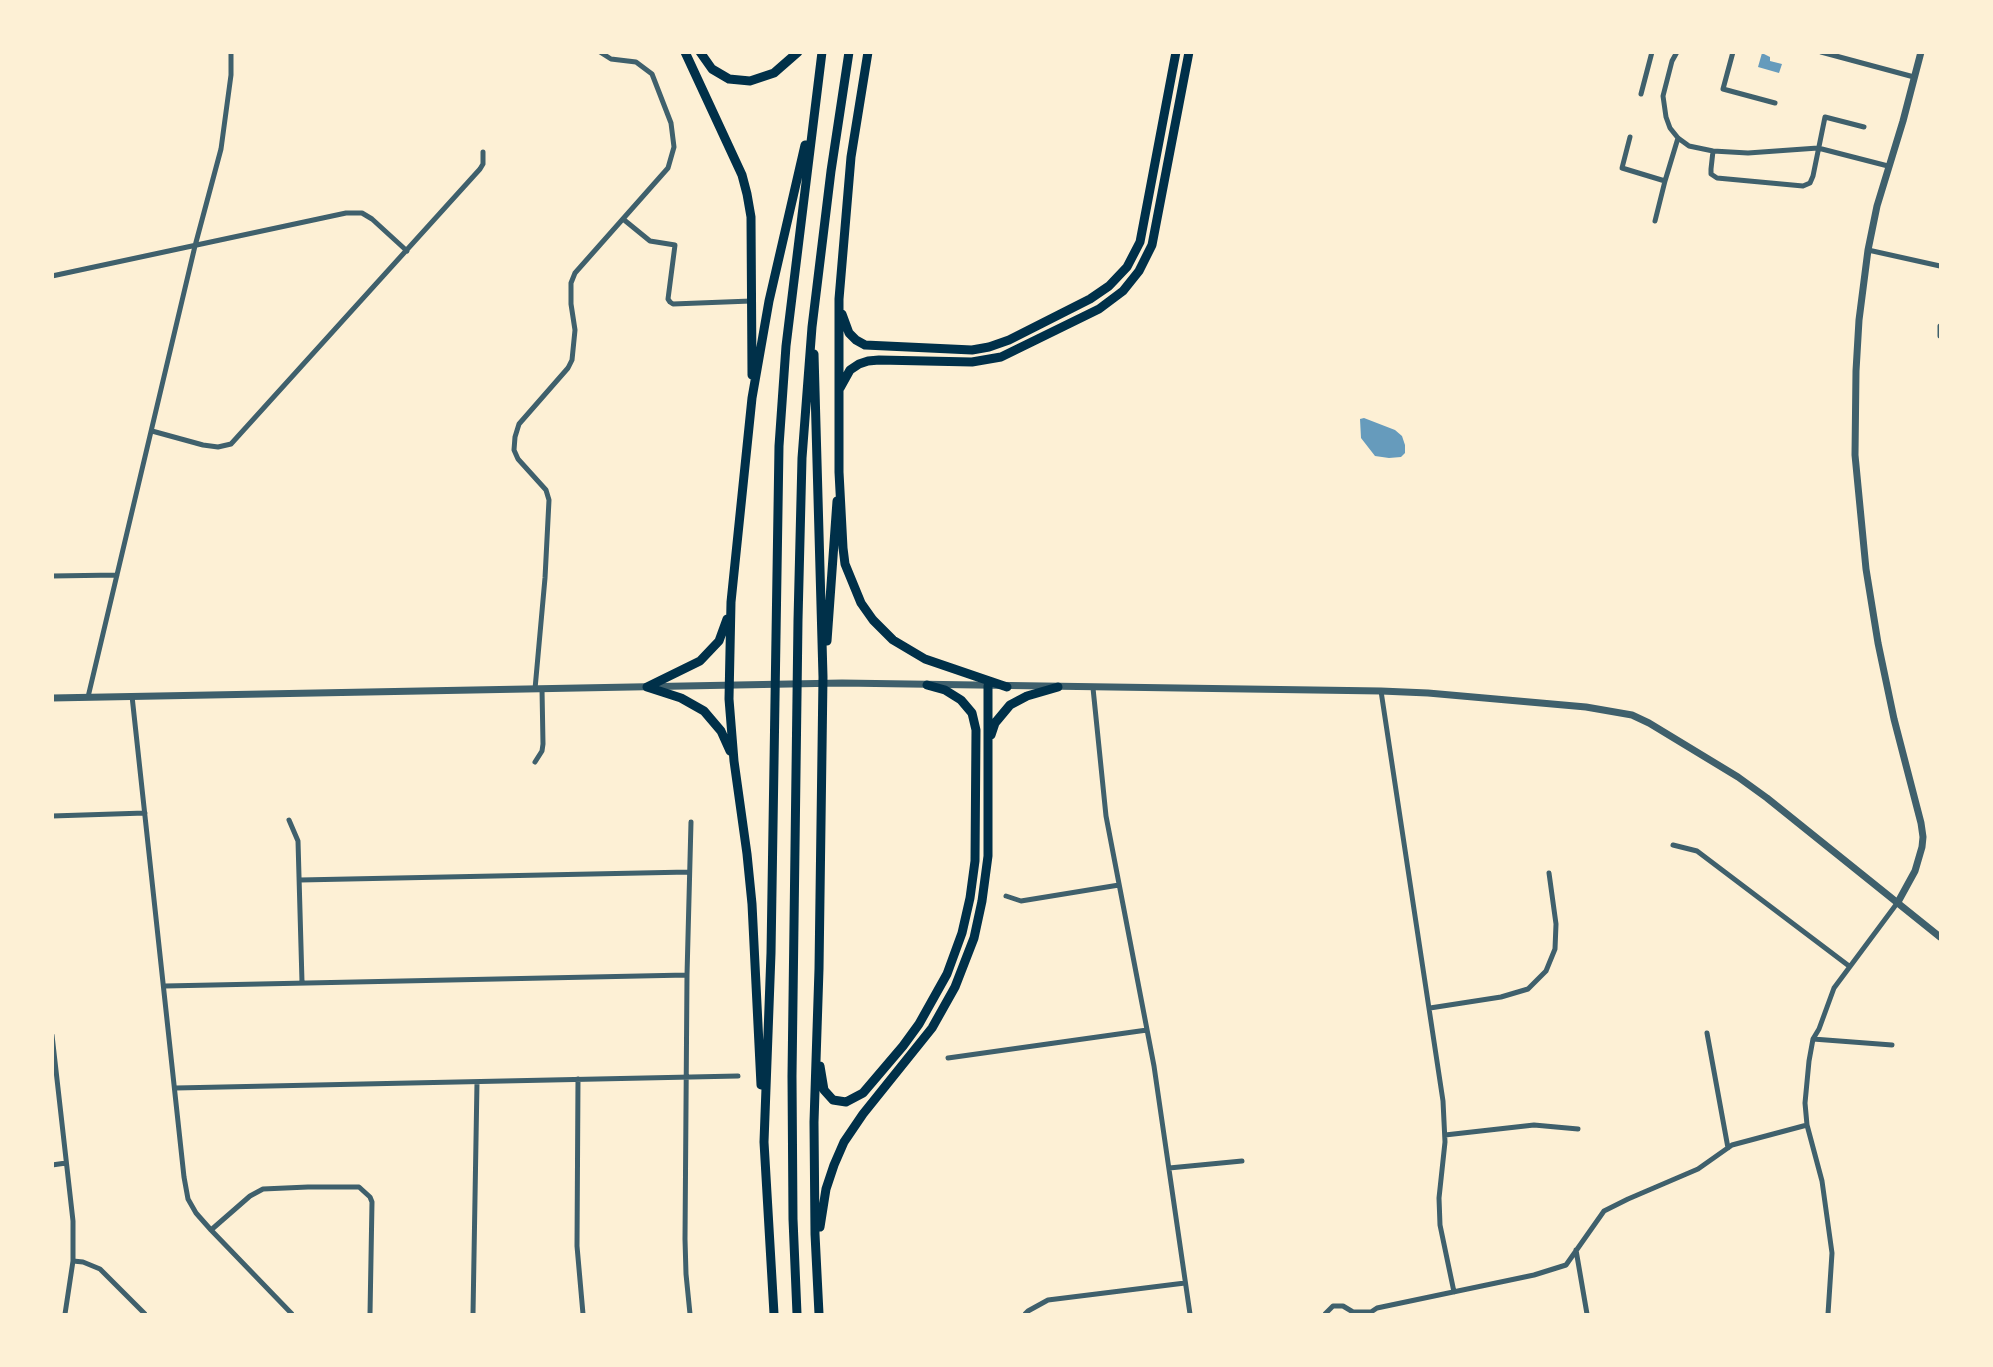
<!DOCTYPE html>
<html>
<head>
<meta charset="utf-8">
<style>
	body { margin:0 }
	#map { position:relative; width:1993px; height:1367px; overflow:hidden; background:#fdf0d5; font-family:"Asap Condensed",sans-serif }
	canvas { display:block }
	.frame { position:absolute; inset:0; border:54px solid #fdf0d5; pointer-events:none }
</style>
</head>
<body>
<div id="map">
<canvas width="1993" height="1367"></canvas>
<div class="frame"></div>
</div>
<script>
const g = document.querySelector('canvas').getContext('2d');
g.lineJoin = 'round';
function fill(path, color) {
  g.fillStyle = color;
  g.fill(path, 'evenodd');
}
function toPath(rows) {
  const path = new Path2D();
  for (const r of rows) {
    path.moveTo(r[0], r[1]);
    for (let i = 2; i < r.length; i += 2) path.lineTo(r[i], r[i + 1]);
  }
  return path;
}
function trace(path, color, width, dash) {
  g.strokeStyle = color;
  g.lineWidth = width;
  g.lineCap = dash ? 'butt' : 'round';
  g.setLineDash(dash || []);
  g.stroke(path);
}
fill(toPath([
	[1762,53,1770,57,1770,61,1782,64,1779,73,1758,67],
	[1364,418,1395,430,1402,436,1405,445,1405,453,1401,457,1389,458,1375,456,1361,438,1360,419]
]), '#669bbc');
trace(toPath([
	[1677,52,1672,61,1663,96,1666,117,1670,128,1678,138,1689,146,1713,151,1748,153,1818,148,1888,166],
	[1733,52,1723,89,1775,103],
	[1821,52,1914,77],
	[1641,94,1652,52],
	[1630,137,1622,168,1665,181,1678,138],
	[1713,151,1711,169,1711,174,1717,178,1803,186,1810,183,1813,176,1825,117,1864,127],
	[623,219,650,241,675,245,668,299,670,302,673,304,751,301],
	[1655,221,1665,181],
	[1868,250,1940,266],
	[52,276,346,213,362,213,372,219,407,251],
	[1940,326,1940,336],
	[152,431,203,445,218,447,231,444,480,169,483,164,483,152],
	[52,576,117,575],
	[1093,688,1106,816,1154,1066,1190,1314],
	[535,689,545,578,549,500,546,490,518,459,514,450,515,437,519,424,568,368,572,360,575,330,571,304,571,283,575,273,668,168,674,147,671,123,652,74,636,62,611,59,600,52],
	[1381,691,1443,1101,1445,1142,1439,1198,1440,1225,1454,1292],
	[132,696,184,1177,188,1199,196,1213,211,1230,292,1314],
	[88,697,195,246,221,149,231,75,231,52],
	[535,762,542,751,543,744,542,689],
	[52,816,145,813],
	[289,820,298,841,302,982],
	[1673,845,1697,851,1849,966],
	[300,880,689,872],
	[1006,896,1021,901,1119,885],
	[165,986,687,975],
	[1430,1008,1501,997,1528,989,1546,971,1555,949,1556,924,1549,873],
	[1707,1033,1728,1148],
	[52,1035,73,1221,73,1261,65,1314],
	[1813,1039,1892,1045],
	[948,1058,1147,1030],
	[578,1079,577,1246,583,1314],
	[176,1088,738,1076],
	[1445,1135,1534,1125,1578,1129],
	[52,1165,66,1163],
	[1169,1168,1242,1161],
	[211,1230,250,1196,263,1189,308,1187,359,1187,370,1197,372,1202,370,1314],
	[1576,1250,1587,1314],
	[73,1261,83,1262,100,1269,145,1314],
	[473,1314,477,1082],
	[690,1314,686,1274,685,1239,687,975,691,822],
	[1025,1314,1028,1311,1048,1300,1185,1283],
	[1325,1314,1333,1306,1343,1306,1353,1312,1371,1312],
	[1368,1314,1377,1308,1534,1275,1566,1265,1604,1211,1628,1199,1698,1169,1732,1145,1807,1125],
	[1828,1314,1832,1253,1822,1181,1807,1125,1805,1103,1809,1061,1813,1039,1819,1029,1834,988,1898,902]
]), '#3f606c', 5);
trace(toPath([
	[52,698,842,683,1381,691,1428,693,1586,707,1632,715,1649,723,1738,777,1767,798,1940,937],
	[1898,902,1915,871,1922,847,1923,837,1921,823,1894,719,1878,643,1866,569,1855,455,1856,371,1859,320,1868,250,1877,206,1903,121,1921,52]
]), '#3f606c', 7);
trace(toPath([
	[685,52,742,175,747,194,751,217,752,375],
	[700,52,712,69,729,79,750,81,774,73,798,52],
	[868,52,851,157,839,299,839,472,843,548,845,564,861,603,873,620,893,640,925,659,1007,687],
	[842,314,849,333,856,340,865,345,972,350,989,347,1009,340,1090,299,1109,286,1127,267,1140,242,1176,52],
	[814,354,823,677,819,969,814,1122,815,1234,819,1314],
	[840,388,850,370,859,364,868,361,879,360,972,362,1001,357,1099,309,1123,291,1139,271,1152,245,1189,52],
	[827,641,837,501],
	[647,687,700,661,719,641,727,619],
	[647,687,681,698,704,711,721,731,730,751],
	[991,735,995,723,1010,705,1027,696,1058,687],
	[820,1066,824,1090,833,1100,846,1102,863,1093,903,1046,919,1024,947,974,962,933,970,898,975,861,976,730,972,713,961,700,945,690,927,685],
	[761,1085,752,904,747,854,734,761,729,699,731,602,752,398,769,301,805,145],
	[820,1227,826,1189,834,1165,844,1142,863,1114,932,1028,955,987,974,938,982,901,988,856,988,686],
	[774,1314,764,1142,771,953,779,446,786,346,822,52],
	[797,1314,793,1219,792,1076,798,620,802,458,812,327,831,171,849,52]
]), '#003049', 9);
</script>
</body>
</html>
